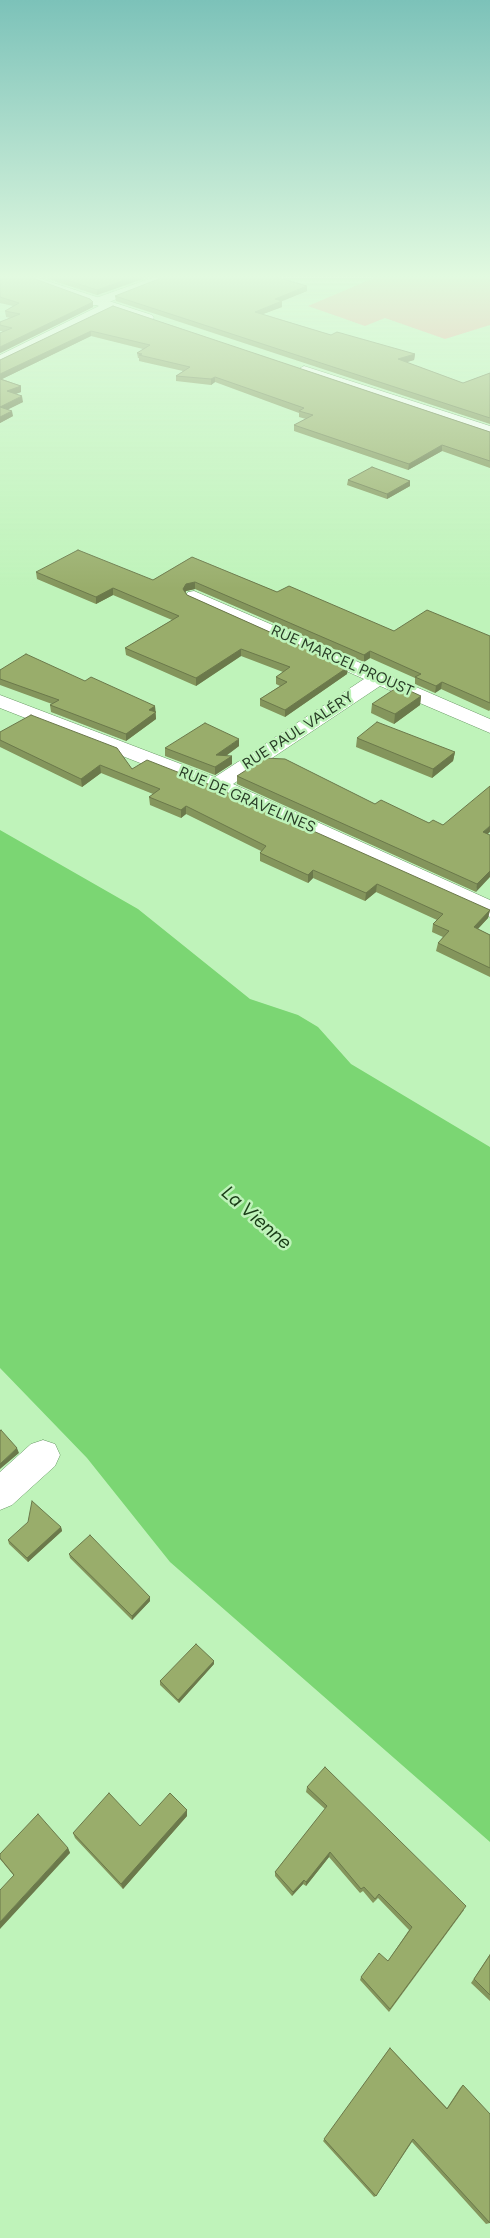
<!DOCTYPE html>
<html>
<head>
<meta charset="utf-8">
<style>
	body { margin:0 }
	canvas { display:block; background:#bff3ba }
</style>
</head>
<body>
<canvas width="490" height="2238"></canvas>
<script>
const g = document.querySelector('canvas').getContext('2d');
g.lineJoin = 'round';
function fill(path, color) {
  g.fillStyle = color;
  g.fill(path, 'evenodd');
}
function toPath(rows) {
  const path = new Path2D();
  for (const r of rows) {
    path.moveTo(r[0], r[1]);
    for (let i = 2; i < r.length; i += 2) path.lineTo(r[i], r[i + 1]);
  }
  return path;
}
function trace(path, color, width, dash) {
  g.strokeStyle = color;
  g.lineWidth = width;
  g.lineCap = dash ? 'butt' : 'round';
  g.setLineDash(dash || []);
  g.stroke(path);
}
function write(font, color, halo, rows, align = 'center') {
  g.font = font + ' Figtree,sans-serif';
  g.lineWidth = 5;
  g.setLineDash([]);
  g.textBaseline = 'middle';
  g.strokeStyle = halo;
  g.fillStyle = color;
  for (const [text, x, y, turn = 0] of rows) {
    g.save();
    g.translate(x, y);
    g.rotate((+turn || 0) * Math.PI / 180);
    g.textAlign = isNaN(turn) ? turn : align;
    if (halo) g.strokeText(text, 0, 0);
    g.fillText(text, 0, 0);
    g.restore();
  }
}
fill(toPath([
	[381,275,490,275,490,325,445,339,385,318,365,326,308,306]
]), '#f69c99');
fill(toPath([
	[0,830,138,909,250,999,298,1015,318,1027,351,1064,490,1147,490,1842,170,1562,87,1458,0,1368]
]), '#7bd673');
const minor = toPath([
	[160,275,178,275,109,302,115,306,114,309,0,364,0,355,101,305,93,305,92,302,93,299,160,275],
	[194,591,490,719,490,733,380,686,233,784,490,900,490,917,209,790,0,708,0,695,215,777,364,679,188,600,185,596,188,592,194,591],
	[43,1440,55,1444,60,1455,55,1466,12,1505,0,1510,0,1472,31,1444,43,1440]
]);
const major = toPath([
	[10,275,29,275,152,315,154,318,147,322,142,321,10,275],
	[304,366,490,426,490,436,299,373,297,370,304,366]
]);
trace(minor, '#699965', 1);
trace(major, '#699965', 1);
fill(minor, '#fff');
fill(major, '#fff');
fill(toPath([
	[0,275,93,302,93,307,0,353,0,333,3,331,0,331,0,322,11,318,6,317,5,311,13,306,0,303],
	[36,275,154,275,97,295],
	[307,291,282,301,282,307,263,314,331,335,415,354,414,360,406,362,463,383,490,373,490,424,116,301,115,296],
	[113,306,490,432,490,468,442,451,408,470,294,431,294,425,306,419,299,417,299,413,215,382,211,385,176,381,176,376,183,371,139,361,139,358,138,358,137,353,143,349,91,336,2,379,21,386,21,392,15,394,23,402,8,409,13,416,0,423,0,360],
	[348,480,410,481,410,486,387,499,347,485],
	[192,557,277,592,394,631,490,636,490,710,489,711,441,689,435,693,415,684,415,678,370,658,364,662,195,589,186,591,185,593,187,595,348,667,347,674,285,717,260,706,260,699,280,686,276,684,276,677,283,672,241,656,196,686,126,655,125,648,172,620,113,595,96,604,37,579,36,572,153,580],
	[0,670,85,681,155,706,156,719,126,741,51,712,50,705,52,704,0,685],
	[421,696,420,705,394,724,371,713,372,704],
	[0,732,132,769,490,910,488,918,478,929,490,935,490,977,436,951,438,943,443,937,432,932,433,924,437,920,376,892,365,901,313,878,308,883,260,861,260,853,261,851,186,814,181,818,150,805,149,797,153,794,101,773,82,787,0,747],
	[357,738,455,752,453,761,432,778,356,747],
	[239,746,226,756,232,756,232,764,215,775,165,756,165,748],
	[237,776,375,804,429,823,443,825,488,834,476,892,237,784],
	[61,1527,62,1531,28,1562,9,1544,8,1540],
	[69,1554,150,1597,150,1601,132,1620,70,1558],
	[214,1664,179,1703,160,1685,160,1681],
	[307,1787,464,1910,389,2012,360,1980,361,1977,388,1961,409,1930,378,1898,373,1903,363,1891,360,1893,329,1857,306,1886,303,1884,292,1896,275,1876,275,1872,325,1809,306,1792],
	[187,1816,123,1889,75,1838,73,1833,140,1826],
	[68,1848,70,1853,14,1876,0,1859,0,1854],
	[490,1954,490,2001,471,1983],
	[390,2048,447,2108,460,2088,463,2085,490,2223,486,2224,412,2142,376,2196,374,2197,323,2141]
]), '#84955c');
fill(toPath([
	[139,275,154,275,97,295,97,290],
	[307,286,307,291,280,302,282,301,282,307,255,317,255,312,275,299],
	[93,302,93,307,0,353,0,347],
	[91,331,91,336,0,380,0,374],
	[415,354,414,360,398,365,398,359],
	[215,377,215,382,211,385,211,379],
	[21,386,21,392,8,397,7,391],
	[22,396,23,402,1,413,0,407],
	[12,411,13,416,0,423,0,417],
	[442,445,442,451,408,470,409,464],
	[410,481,410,486,387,499,387,494],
	[195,582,195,589,186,591,183,596,183,589,186,584],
	[113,588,113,595,96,604,96,597],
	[241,649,241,656,196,686,196,678],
	[370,651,370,658,364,662,364,655],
	[348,667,347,674,285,717,285,710],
	[442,682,441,689,435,693,436,686],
	[421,696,420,705,394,724,395,714],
	[155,706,156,719,126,741,126,734,149,710],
	[239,739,239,746,216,763,216,755],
	[455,752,453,761,432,778,433,769],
	[232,756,232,764,215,775,215,767],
	[100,765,101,773,82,787,81,779],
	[186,806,186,814,181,818,181,810],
	[490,826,490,832,482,839,483,832],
	[313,870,313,878,308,883,308,875],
	[490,871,490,877,476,892,477,884],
	[377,884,376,892,365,901,366,893],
	[490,910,488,918,472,935,474,927],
	[17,1448,19,1453,0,1469,0,1464],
	[61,1527,62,1531,28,1562,27,1558],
	[150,1597,150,1601,132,1620,132,1616],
	[214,1661,214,1664,179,1703,178,1700],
	[187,1810,187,1816,123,1889,121,1884],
	[68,1848,70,1853,0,1929,0,1922],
	[330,1852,329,1857,306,1886,306,1882],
	[304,1880,303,1884,292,1896,293,1892]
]), '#6b794b');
const building = toPath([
	[0,275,24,275,90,299,93,302,0,347,0,333,12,328,0,325,0,322,20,314,5,311,19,303,0,297,0,275],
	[51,275,139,275,97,290,51,275],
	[169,275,269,275,307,286,275,299,282,301,255,312,331,335,337,332,415,354,398,359,463,383,490,373,490,418,115,296,169,275],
	[113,306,490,432,490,461,442,445,409,464,294,425,313,415,299,411,304,408,215,377,211,379,176,376,190,367,139,355,142,354,137,353,150,345,91,331,0,374,0,360,113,306],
	[0,379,21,386,7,391,22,396,0,407,0,379],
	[0,407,12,411,0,417,0,407],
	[372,467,410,481,387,494,348,480,372,467],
	[78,550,153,580,192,557,277,592,289,586,394,631,427,610,490,636,490,703,442,682,436,686,415,677,421,674,370,651,364,655,195,582,186,584,183,589,187,595,348,667,285,710,260,699,287,682,276,677,290,667,241,649,196,678,125,648,179,616,113,588,96,597,36,572,78,550],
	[26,654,85,681,91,677,155,706,149,710,156,712,126,734,50,705,59,700,0,679,0,670,26,654],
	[399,686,421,696,395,714,372,704,399,686],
	[31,715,117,748,132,769,147,760,208,784,490,910,474,927,490,935,490,968,438,943,449,931,433,924,443,914,377,884,366,893,313,870,308,875,260,853,266,846,186,806,181,810,149,797,160,789,100,765,81,779,0,740,0,732,31,715],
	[377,722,455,752,433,769,357,738,377,722],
	[205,723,239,739,216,755,232,756,215,767,165,748,205,723],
	[265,758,285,759,375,804,381,800,429,823,433,820,443,825,490,786,490,826,483,832,490,835,490,871,477,884,237,776,265,758],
	[1,1430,17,1448,0,1464,0,1431,1,1430],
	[32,1501,61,1527,27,1558,8,1540,28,1522,32,1501],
	[90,1535,150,1597,132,1616,69,1554,90,1535],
	[196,1644,214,1661,178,1700,160,1681,196,1644],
	[325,1767,466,1906,390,2009,361,1977,379,1953,388,1961,412,1927,379,1894,375,1899,364,1887,361,1889,330,1852,306,1882,304,1880,293,1892,275,1872,327,1806,307,1787,325,1767],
	[109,1793,140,1826,170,1793,187,1810,121,1884,73,1833,109,1793],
	[38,1814,68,1848,0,1922,0,1890,14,1875,0,1858,0,1854,38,1814],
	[490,1955,490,1995,474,1979,490,1955],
	[390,2048,447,2109,463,2085,490,2114,490,2223,413,2139,376,2196,324,2139,390,2048]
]);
fill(building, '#99ad6b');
trace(building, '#6b794b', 1);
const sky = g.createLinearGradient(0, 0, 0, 589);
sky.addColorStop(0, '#7cc2b9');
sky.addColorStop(0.47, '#e2fae0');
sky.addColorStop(1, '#e2fae000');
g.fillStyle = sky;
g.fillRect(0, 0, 490, 589);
write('15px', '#283c26', '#bff3ba', [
	["RUE MARCEL PROUST",342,661,24],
	["RUE PAUL VALÉRY",298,731,-33],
	["RUE DE GRAVELINES",247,800,23]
]);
write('italic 19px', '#193c16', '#bff3ba', [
	["La Vienne",256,1218,41]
]);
</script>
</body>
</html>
